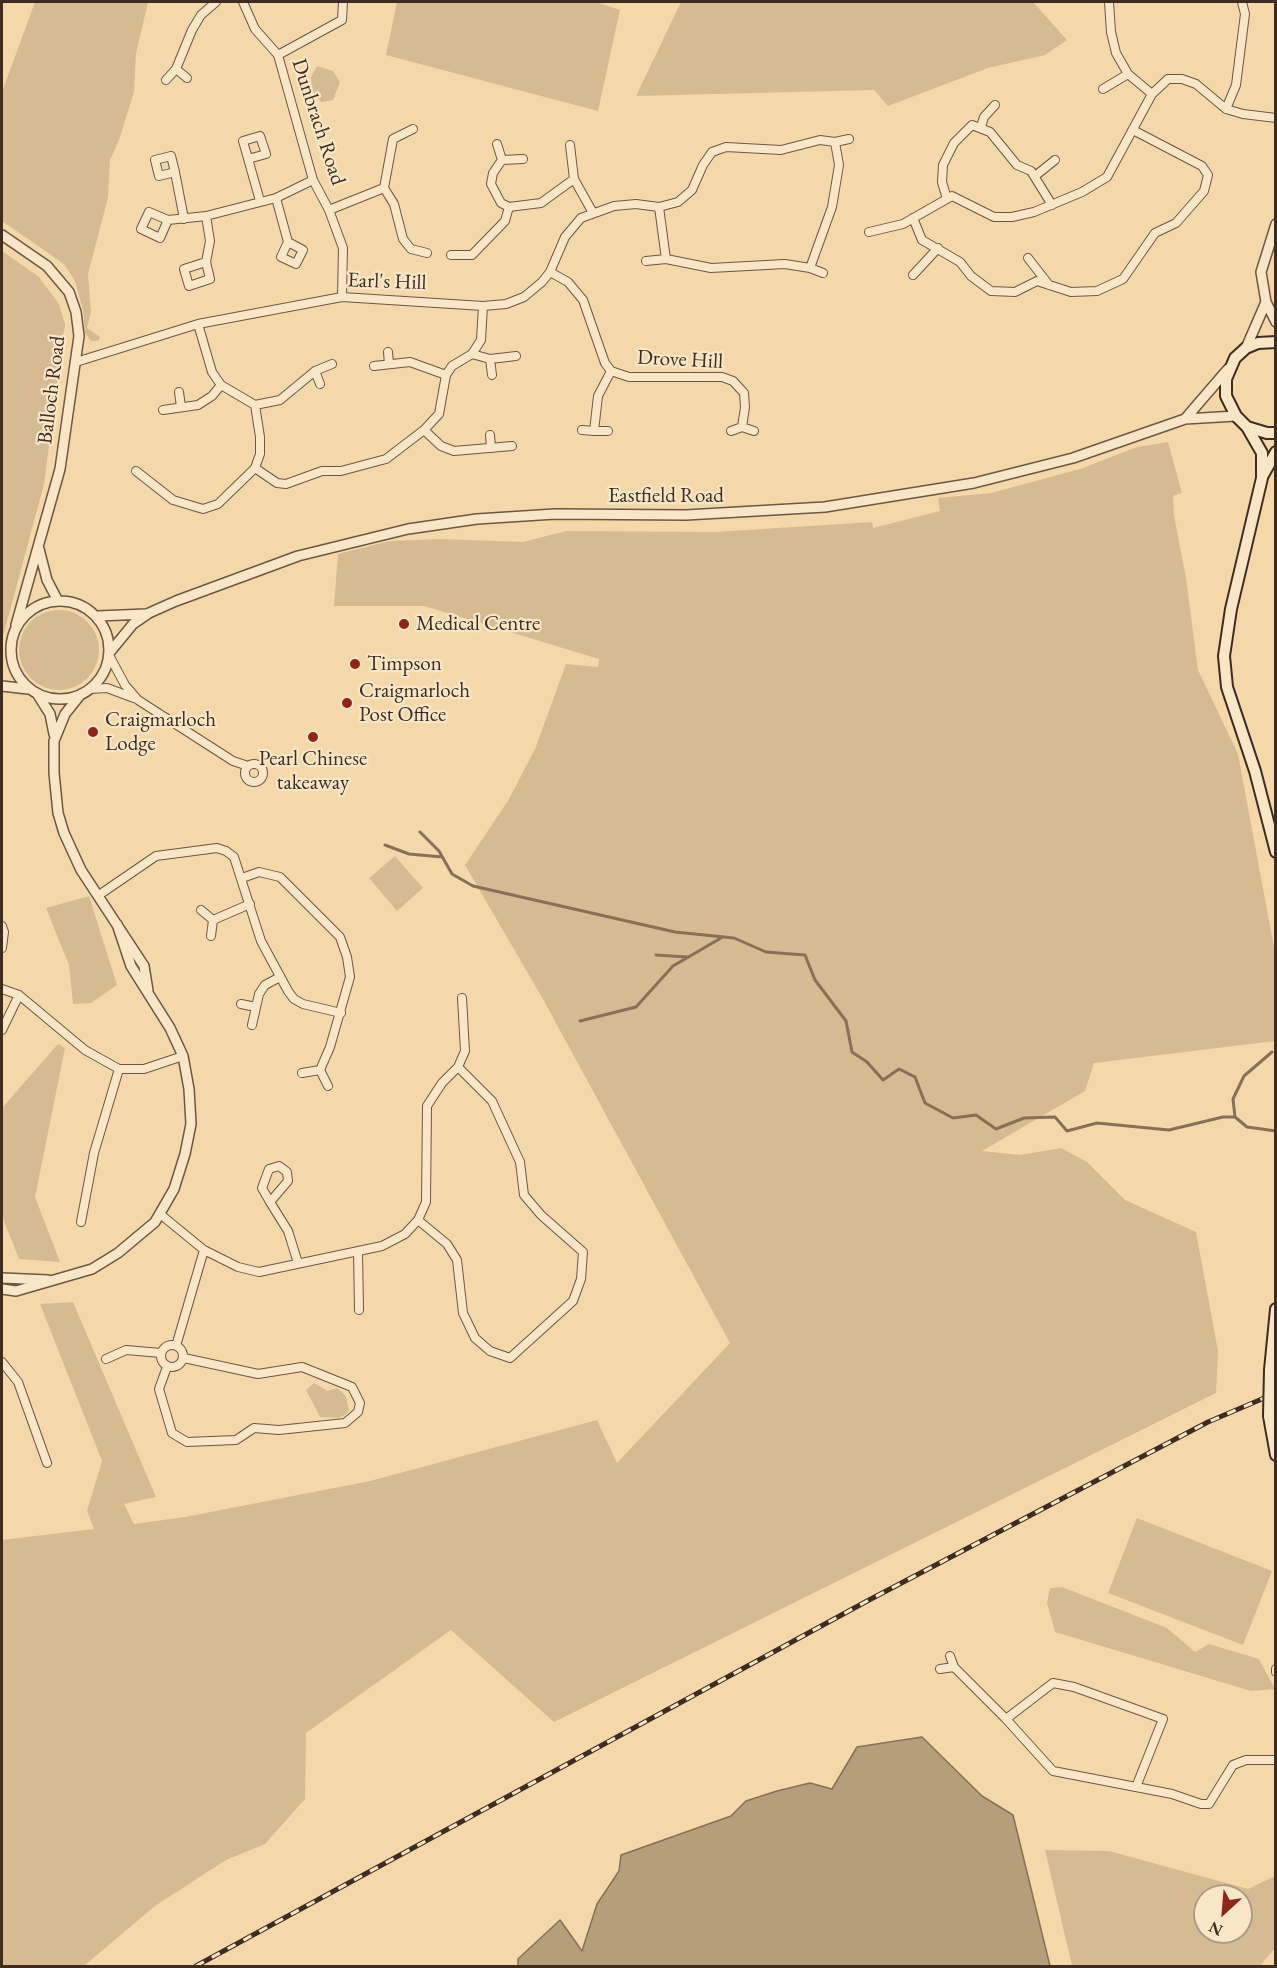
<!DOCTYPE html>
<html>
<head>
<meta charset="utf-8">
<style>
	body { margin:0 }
	#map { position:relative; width:1277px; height:1968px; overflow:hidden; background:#f5d8a9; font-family:"EB Garamond",serif }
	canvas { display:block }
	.frame { position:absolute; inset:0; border:3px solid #3e2c20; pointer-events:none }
	.north { position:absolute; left:1193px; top:1884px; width:60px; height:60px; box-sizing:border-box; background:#f8e6c7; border:2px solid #ae9c84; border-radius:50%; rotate:206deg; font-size:16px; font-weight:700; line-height:24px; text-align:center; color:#3e2c20 }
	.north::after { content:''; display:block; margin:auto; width:21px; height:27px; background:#8f2418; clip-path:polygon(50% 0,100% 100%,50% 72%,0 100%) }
</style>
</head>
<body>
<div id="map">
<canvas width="1277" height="1968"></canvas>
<div class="frame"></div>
<div class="north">N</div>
</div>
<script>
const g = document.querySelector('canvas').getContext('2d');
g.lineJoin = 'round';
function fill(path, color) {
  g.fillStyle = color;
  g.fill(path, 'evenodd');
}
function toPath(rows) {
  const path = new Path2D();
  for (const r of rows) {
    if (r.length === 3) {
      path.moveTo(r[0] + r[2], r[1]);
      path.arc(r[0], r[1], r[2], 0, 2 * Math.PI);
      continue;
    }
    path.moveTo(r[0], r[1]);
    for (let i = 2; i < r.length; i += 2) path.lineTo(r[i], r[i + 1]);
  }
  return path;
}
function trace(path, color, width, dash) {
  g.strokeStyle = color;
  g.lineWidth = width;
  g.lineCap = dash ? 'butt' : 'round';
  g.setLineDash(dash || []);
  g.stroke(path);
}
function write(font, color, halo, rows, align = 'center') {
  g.font = font + ' "EB Garamond",serif';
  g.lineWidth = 4.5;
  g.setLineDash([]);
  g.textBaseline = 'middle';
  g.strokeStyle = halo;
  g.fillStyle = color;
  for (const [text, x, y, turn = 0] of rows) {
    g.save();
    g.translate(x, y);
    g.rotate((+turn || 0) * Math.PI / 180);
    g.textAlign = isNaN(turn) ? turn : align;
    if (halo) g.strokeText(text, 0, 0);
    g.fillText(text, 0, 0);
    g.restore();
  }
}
fill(toPath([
	[35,2,148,2,136,54,134,92,119,140,110,160,108,198,88,274,91,312,87,328,100,337,98,341,91,341,85,333,83,310,75,281,64,264,2,221,2,92],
	[397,2,596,2,620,10,598,111,386,55],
	[681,2,1033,2,1067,40,1045,55,988,68,888,106,874,90,636,96],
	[317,66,333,71,340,82,333,100,321,102,312,90,311,77],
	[2,251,39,277,59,304,65,324,44,484,2,640],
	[1168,442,1182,493,1173,496,1174,515,1186,578,1198,670,1238,754,1275,953,1275,1041,1094,1063,1085,1091,982,1151,1020,1155,1061,1148,1087,1162,1125,1200,1196,1232,1218,1351,1216,1393,554,1722,451,1630,306,1733,305,1799,265,1844,226,1860,155,1906,84,1966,2,1966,2,1540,94,1529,87,1511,102,1461,40,1304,73,1302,156,1497,124,1504,134,1524,185,1517,370,1481,597,1420,617,1463,730,1343,544,1001,465,865,509,799,535,749,566,664,598,667,599,659,424,606,334,606,338,554,390,541,441,539,523,542,566,531,715,532,872,522,873,528,940,511,938,498,991,493,1080,469,1137,447],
	[59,650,40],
	[395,856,423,888,397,911,369,878],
	[89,896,117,985,91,1003,73,1004,69,965,46,908],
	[58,1044,65,1048,35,1197,60,1262,19,1259,2,1216,2,1108],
	[314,1383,328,1391,337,1388,346,1396,349,1411,345,1415,338,1418,320,1417,306,1390],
	[1137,1518,1272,1571,1243,1645,1108,1593],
	[1062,1587,1167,1628,1195,1652,1209,1644,1259,1659,1275,1689,1251,1691,1055,1632,1047,1603,1050,1588],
	[1045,1850,1109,1851,1248,1889,1275,1876,1275,1948,1260,1966,1072,1966],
	[1205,1896,1241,1896,1241,1932,1205,1932]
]), '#d6bb92');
const water = toPath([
	[922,1737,982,1796,1013,1815,1050,1966,518,1966,518,1959,560,1920,582,1951,597,1904,619,1871,621,1855,731,1816,746,1801,777,1791,810,1783,832,1789,857,1747,922,1737]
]);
fill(water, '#b79e7a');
trace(water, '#877056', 1.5);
trace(toPath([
	[420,832,439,851,452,874,473,886,675,932,734,938,766,952,805,955,815,980,846,1021,852,1052,867,1062,883,1080,899,1069,915,1077,925,1103,953,1118,976,1115,996,1129,1024,1118,1055,1117,1067,1131,1097,1123,1169,1130,1223,1117,1235,1117,1247,1127,1276,1131],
	[385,845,409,854,442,857],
	[656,955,687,957],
	[580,1021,636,1007,673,966,721,938],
	[1235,1117,1233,1099,1244,1076,1272,1052]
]), '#877056', 3);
const minor = toPath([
	[243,2,255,29,278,55,313,180,329,210,343,248,342,297],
	[1109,2,1111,32,1116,53,1128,74,1152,94],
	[278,55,342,20,343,2],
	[176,69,192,30,201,15,216,2],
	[166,80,176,69,187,78],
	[1103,89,1128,74],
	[1226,109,1236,85,1245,14,1242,2],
	[981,127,984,117,995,105],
	[835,142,849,139],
	[497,144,502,160],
	[570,145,574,179,593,213],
	[248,159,266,154,260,136,243,141,260,201],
	[523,159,502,160,493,173,491,184,501,203,509,207,541,203,574,179],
	[175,172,171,156,155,160,159,176,175,172,184,219],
	[1035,176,1055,160],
	[384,188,394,204,403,239,411,249,427,253],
	[276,198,288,242,281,257,296,264,303,250,288,242],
	[947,199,942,182,943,165,954,143,972,125,990,132,1017,165,1031,171,1052,205],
	[329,210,384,188,393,139,413,129],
	[206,216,210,241,206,262,210,279,189,286,184,269,206,262],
	[913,218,922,240,960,262,971,276,991,291,1015,292,1037,281,1071,292,1097,291,1123,279,1155,233,1176,223,1204,191,1208,175,1202,166,1133,130],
	[168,220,149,212,141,229,160,238,168,220,206,216,276,198,313,180],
	[869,232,903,224,952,196,994,217,1012,217,1034,212,1082,192,1107,177,1152,94,1168,79,1182,79,1196,84,1226,109,1243,114,1276,118],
	[451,255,472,255,505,221,509,207],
	[1028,258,1049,285],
	[646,261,666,259],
	[810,268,823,273],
	[550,272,568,282,583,300,605,363,611,371,629,377,722,377,733,381,744,393,745,407,742,427,731,431],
	[913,275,938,248],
	[198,324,212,372,221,385,255,405,260,437,260,454,255,468,277,483,286,484,322,471,341,471,386,459,424,430,439,414,446,375,452,366,472,354,481,340,483,306],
	[388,352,389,364],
	[472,354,490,359,516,356],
	[490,359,492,375],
	[76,362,198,324,342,297,483,306,506,304,524,297,542,282,550,272,565,237,581,218,614,206,636,204,659,207,678,202,692,190,703,165,712,152,726,147,781,150,820,140,835,142,839,165,832,207,810,268,785,264,711,268,666,259,659,207],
	[374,366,410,362,446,375],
	[315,371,320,384],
	[179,392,181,407],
	[255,405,280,400,315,371,332,364],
	[163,410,198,405,212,396,221,385],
	[742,427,754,431],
	[424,430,441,446,454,451,512,446],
	[582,430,594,431,598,396,611,371],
	[594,431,608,431],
	[490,435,491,448],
	[136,471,173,500,203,509,218,504,255,468],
	[110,657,125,685,138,700,233,761,248,766],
	[89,689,107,688,134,698],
	[254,773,9],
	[242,878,259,872,280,877,340,937,347,957,350,977,330,1047,320,1070,302,1073],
	[99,895,156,856,217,848,226,851,234,857,261,941,288,991,294,999,303,1004,341,1013],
	[201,910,213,920],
	[2,926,4,932,2,948],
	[211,936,213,920,250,904],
	[2,989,19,995,85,1050,119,1069,144,1069,183,1056],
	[241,1004,256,1007],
	[252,1025,259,994,265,985,280,977],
	[2,1030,19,995],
	[320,1070,328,1086],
	[270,1202,288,1181,287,1172,279,1166,269,1169,262,1188,270,1202,288,1231,298,1263],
	[160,1214,204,1250,238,1267,259,1272,382,1246,405,1234,418,1220,426,1202,427,1106,442,1083,458,1067,465,1051,462,998],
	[418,1220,447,1244,457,1260,463,1313,475,1338,490,1351,510,1358,573,1301,581,1279,583,1252,541,1215,524,1195,520,1162,492,1101,458,1067],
	[81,1222,94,1153,119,1069],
	[358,1251,359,1310],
	[172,1356,11],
	[176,1346,204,1250],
	[106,1359,126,1350,161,1353],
	[2,1362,18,1382,47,1463],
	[167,1367,159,1389,172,1433,187,1442,236,1440,254,1428,279,1430,345,1423,358,1412,360,1403,352,1387,302,1367,258,1374,184,1358],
	[950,1656,954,1667],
	[940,1669,954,1667,1006,1719],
	[1276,1669,1276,1672],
	[1136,1787,1163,1719,1074,1687,1053,1683,1006,1719,1053,1771,1136,1787,1172,1794,1201,1804,1209,1804,1233,1765,1246,1760,1276,1760]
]);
const tertiary = toPath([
	[1276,224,1261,272,1266,302,1276,322],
	[2,235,47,266,69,292,76,312,79,336,60,469,16,625],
	[1246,348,1266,302],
	[1185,419,1228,369],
	[39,549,47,580,58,601],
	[60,650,49],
	[98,616,146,614],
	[110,652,133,624,149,613,176,601,298,556,408,529,477,519,555,514,686,515,825,507,974,483,1073,458,1185,419,1236,416],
	[2,686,28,689],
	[81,694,65,714,54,741,54,773,58,813,64,833,81,870,144,966,148,991],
	[38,695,50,714,54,734],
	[2,1278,48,1280],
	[2,1289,16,1291,92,1269,118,1253,155,1222,174,1189,185,1154,191,1124,189,1089,183,1056,170,1028,131,966,117,924]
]);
const secondary = toPath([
	[1276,342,1258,343,1246,348,1235,358,1226,379,1226,396,1236,416,1247,427,1267,433,1276,433],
	[1247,427,1262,453,1262,478,1231,609,1224,656,1227,687,1255,771,1276,852],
	[1263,475,1276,452],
	[1270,1370,1276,1309],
	[1269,1416,1276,1455]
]);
trace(minor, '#6c5742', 10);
trace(tertiary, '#6c5742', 12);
trace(secondary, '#3e2c20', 14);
trace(minor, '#f8e6c7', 8);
trace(tertiary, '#f8e6c7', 9);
trace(secondary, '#f8e6c7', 10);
const rail = toPath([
	[196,1966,869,1600,1208,1422,1276,1393]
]);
trace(rail, '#3e2c20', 5);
trace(rail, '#f8e6c7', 3, [9]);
const secondaryBridge = toPath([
	[1269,1416,1270,1370]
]);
trace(secondaryBridge, '#3e2c20', 14, []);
trace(secondaryBridge, '#f8e6c7', 10);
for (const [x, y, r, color] of [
	[404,624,6,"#8f2418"],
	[355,664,6,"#8f2418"],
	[347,703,6,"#8f2418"],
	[93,732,6,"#8f2418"],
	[313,737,6,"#8f2418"]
]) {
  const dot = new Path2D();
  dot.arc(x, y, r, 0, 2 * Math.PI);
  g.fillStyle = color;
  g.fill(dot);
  trace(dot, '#f8e6c7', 2);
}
write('21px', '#3e2c20', '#f8e6c7', [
	["Dunbrach Road",318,122,72],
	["Earl's Hill",387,282,2],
	["Drove Hill",680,360,3],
	["Balloch Road",52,390,-83],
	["Eastfield Road",666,496]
]);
write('21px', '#3e2c20', '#f8e6c7', [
	["Medical Centre",416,624],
	["Timpson",367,664],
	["Craigmarloch",359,691],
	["Post Office",359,715],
	["Craigmarloch",105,720],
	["Lodge",105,744],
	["Pearl Chinese",313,759,"center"],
	["takeaway",313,783,"center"]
], 'left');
</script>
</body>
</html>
